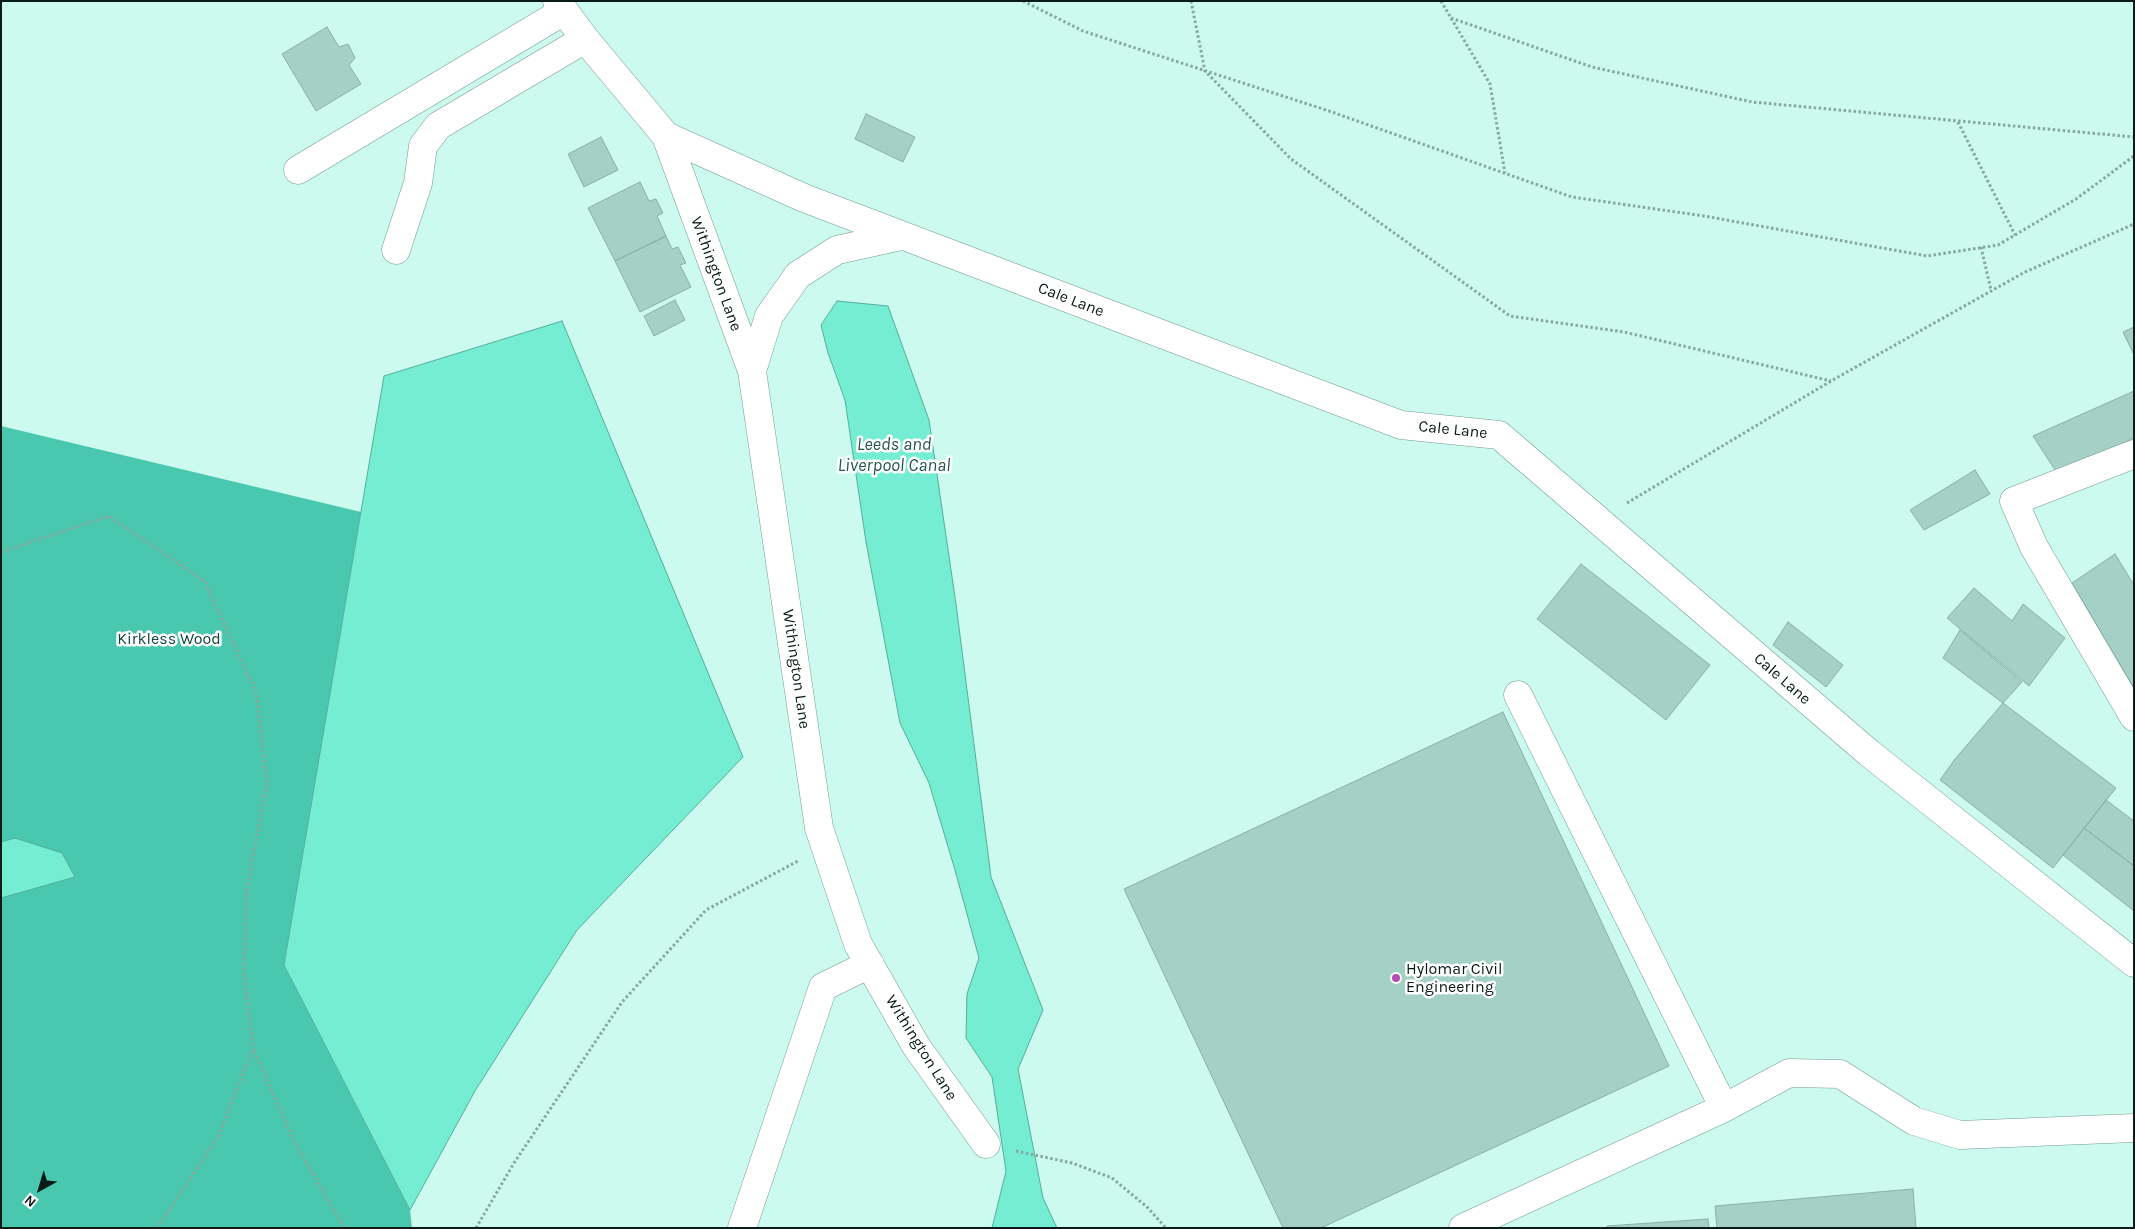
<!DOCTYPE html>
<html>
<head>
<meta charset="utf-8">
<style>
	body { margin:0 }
	#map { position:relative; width:2135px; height:1229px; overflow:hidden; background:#cdfaee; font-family:Karla,sans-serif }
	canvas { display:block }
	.frame { position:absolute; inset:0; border:2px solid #0b1c18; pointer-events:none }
	.north { position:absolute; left:15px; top:1164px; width:50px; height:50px; -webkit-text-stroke:4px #fff; paint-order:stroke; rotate:219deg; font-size:14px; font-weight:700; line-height:20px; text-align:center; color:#0b1c18 }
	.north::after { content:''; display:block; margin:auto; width:18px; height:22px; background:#0b1c18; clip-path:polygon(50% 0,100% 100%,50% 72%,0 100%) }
</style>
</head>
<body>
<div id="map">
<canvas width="2135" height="1229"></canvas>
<div class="frame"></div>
<div class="north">N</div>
</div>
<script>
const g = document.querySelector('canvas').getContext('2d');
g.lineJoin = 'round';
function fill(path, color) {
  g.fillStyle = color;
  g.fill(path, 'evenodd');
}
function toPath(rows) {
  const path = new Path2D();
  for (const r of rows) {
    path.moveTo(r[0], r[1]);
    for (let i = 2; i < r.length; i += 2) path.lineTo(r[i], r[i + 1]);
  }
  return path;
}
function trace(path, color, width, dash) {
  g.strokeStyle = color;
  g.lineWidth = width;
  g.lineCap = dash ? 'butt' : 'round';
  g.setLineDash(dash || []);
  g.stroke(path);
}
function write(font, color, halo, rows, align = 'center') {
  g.font = font + ' Karla,sans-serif';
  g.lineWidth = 5;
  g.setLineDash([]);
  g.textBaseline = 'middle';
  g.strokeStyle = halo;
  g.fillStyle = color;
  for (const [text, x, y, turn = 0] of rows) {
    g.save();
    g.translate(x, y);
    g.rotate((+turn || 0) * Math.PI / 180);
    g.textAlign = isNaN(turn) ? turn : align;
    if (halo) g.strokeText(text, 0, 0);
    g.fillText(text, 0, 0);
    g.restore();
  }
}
fill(toPath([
	[1,426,361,512,284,965,410,1210,412,1228,1,1228]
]), '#4ac8af');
const water = toPath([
	[837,301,888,306,929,420,956,604,991,877,1043,1010,1018,1069,1043,1198,1057,1228,992,1228,1006,1171,992,1077,966,1038,967,994,979,958,955,870,929,783,900,723,866,542,845,400,828,353,821,325,837,301],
	[562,321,743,757,577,930,475,1091,410,1210,284,965,384,376,562,321],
	[15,838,62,853,75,877,1,898,1,842,15,838]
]);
fill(water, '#74edd3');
trace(water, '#54ae9b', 1);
const building = toPath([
	[327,27,339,47,348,44,355,58,349,65,361,84,316,111,282,54,327,27],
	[866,114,915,137,903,162,855,139,866,114],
	[601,137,618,170,584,187,568,154,601,137],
	[640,182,649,201,656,199,663,213,657,216,666,236,615,261,588,208,640,182],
	[666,236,672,249,678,247,686,263,680,265,691,287,640,312,615,261,666,236],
	[675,300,685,320,654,336,644,316,675,300],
	[2134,327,2134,355,2123,332,2134,327],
	[2134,391,2134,438,2057,473,2033,436,2134,391],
	[1975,470,1990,494,1924,530,1910,510,1975,470],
	[2115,554,2134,585,2134,688,2072,583,2115,554],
	[1581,564,1710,665,1666,720,1537,619,1581,564],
	[1974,588,2012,621,2023,604,2065,638,2029,686,1947,618,1974,588],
	[1788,622,1843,665,1826,687,1773,645,1788,622],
	[1960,630,2022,682,2003,703,1943,658,1960,630],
	[2003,703,2116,788,2053,868,1940,780,1955,759,2003,703],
	[1503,712,1669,1066,1321,1228,1283,1228,1124,889,1503,712],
	[2106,800,2134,821,2134,866,2084,828,2106,800],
	[2084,828,2134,866,2134,911,2063,855,2084,828],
	[1913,1189,1916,1228,1717,1228,1715,1206,1913,1189],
	[1708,1219,1709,1228,1607,1228,1607,1226,1708,1219]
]);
fill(building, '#a5d0c5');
trace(building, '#87b1a6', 1);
const minor = toPath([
	[557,1,585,39,666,136,752,371,819,828,858,944,916,1046,986,1144],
	[666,136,804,198,1401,425,1499,435,1869,753,2134,963],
	[298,170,564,11],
	[396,250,418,183,423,146,438,126,585,39],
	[752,371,769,316,798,275,837,250,901,236],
	[2134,454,2014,501,2034,547,2134,717],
	[1518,695,1724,1108],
	[742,1228,823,987,870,964],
	[1463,1228,1724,1108,1789,1073,1840,1074,1914,1121,1960,1135,2134,1128]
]);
trace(minor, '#719b90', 29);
trace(toPath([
	[1023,1,1083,31,1329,111,1572,197,1704,216,1927,256,1998,245,2076,199,2134,156],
	[1191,1,1205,71,1291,159,1510,316,1624,332,1831,381],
	[1441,1,1490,84,1505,173],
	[1451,18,1592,67,1752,102,2134,137],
	[1958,122,2015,235],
	[1981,247,1991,290],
	[1627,503,1831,381,2025,272,2134,224],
	[1,552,109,516,205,582,256,692,267,784,247,888,244,973,253,1048,292,1137,344,1228],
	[1016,1151,1072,1163,1112,1178,1147,1207,1166,1228],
	[157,1228,219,1135,253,1048],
	[476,1228,514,1163,622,1002,706,910,798,861]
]), '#85a89f', 3, [2.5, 2.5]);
trace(minor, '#fff', 28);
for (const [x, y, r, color] of [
	[1396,978,5,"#b34eb3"]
]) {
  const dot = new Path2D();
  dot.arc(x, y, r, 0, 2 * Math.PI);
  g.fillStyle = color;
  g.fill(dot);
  trace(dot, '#fff', 2);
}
write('16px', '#0b1c18', '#fff', [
	["Withington Lane",716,274,70],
	["Cale Lane",1071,300,21],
	["Cale Lane",1453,430,6],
	["Withington Lane",796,669,82],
	["Cale Lane",1782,679,41],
	["Withington Lane",921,1048,58]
]);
write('16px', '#11473d', '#fff', [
	["Kirkless Wood",169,639]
]);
write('16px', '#0b1c18', '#fff', [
	["Hylomar Civil",1406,969],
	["Engineering",1406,987]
], 'left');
write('italic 18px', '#24574d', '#fff', [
	["Leeds and",894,445],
	["Liverpool Canal",894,466]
]);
</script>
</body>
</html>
